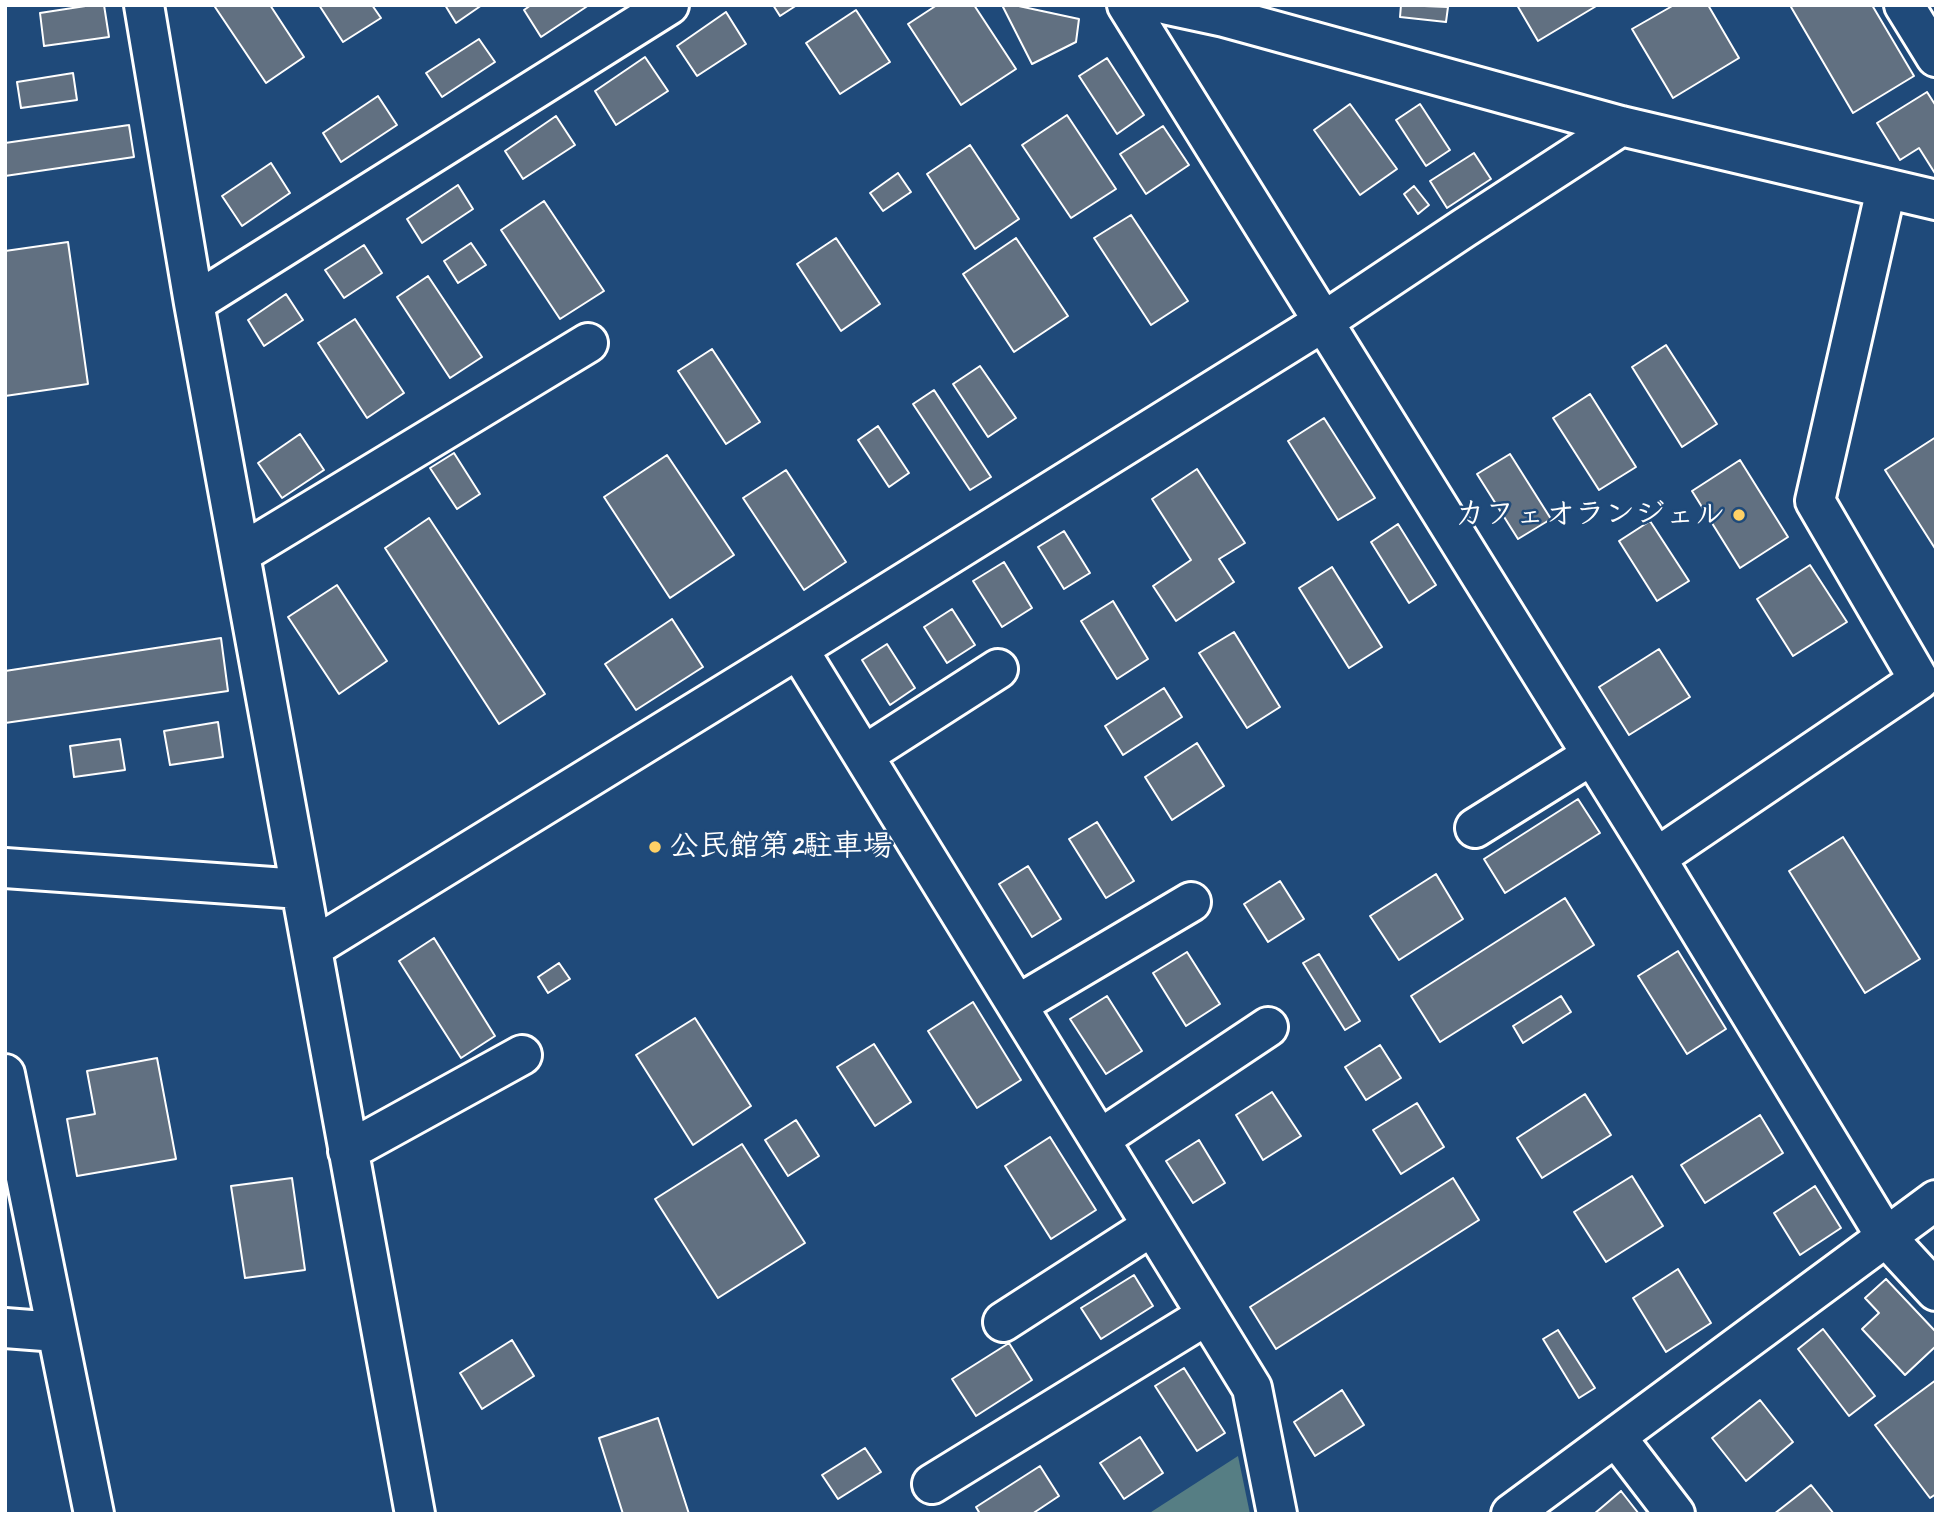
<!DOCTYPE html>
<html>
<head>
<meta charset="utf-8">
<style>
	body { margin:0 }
	#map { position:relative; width:1941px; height:1519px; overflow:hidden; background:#1f4a7a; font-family:Caveat,sans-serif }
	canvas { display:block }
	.frame { position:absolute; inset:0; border:7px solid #fff; pointer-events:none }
</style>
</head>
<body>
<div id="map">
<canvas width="1941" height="1519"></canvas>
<div class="frame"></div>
</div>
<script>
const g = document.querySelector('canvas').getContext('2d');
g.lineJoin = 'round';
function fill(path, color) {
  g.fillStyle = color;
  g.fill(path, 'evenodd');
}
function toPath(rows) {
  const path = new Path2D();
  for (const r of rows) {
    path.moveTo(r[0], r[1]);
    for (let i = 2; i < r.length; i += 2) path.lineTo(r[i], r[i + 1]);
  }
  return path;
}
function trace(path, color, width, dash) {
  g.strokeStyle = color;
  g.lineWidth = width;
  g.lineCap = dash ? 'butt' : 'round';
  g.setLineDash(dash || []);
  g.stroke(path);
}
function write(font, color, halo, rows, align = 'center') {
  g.font = font + ' Caveat,"Klee One",sans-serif';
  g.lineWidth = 5;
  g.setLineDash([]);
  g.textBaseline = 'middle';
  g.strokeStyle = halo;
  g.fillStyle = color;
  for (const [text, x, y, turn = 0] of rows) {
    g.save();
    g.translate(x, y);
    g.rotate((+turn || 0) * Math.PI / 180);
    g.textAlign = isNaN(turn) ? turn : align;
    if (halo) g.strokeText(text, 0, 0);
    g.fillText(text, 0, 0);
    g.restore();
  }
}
fill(toPath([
	[1238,1456,1250,1514,1148,1514]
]), '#567e84');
const building = toPath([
	[92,5,104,5,109,37,44,46,40,13,92,5],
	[218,5,270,5,304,57,266,83,215,7,218,5],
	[319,5,372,5,381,18,343,42,319,5],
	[445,5,482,5,456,23,445,5],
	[531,5,589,5,541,37,524,10,531,5],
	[773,5,797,5,780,16,773,5],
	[937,5,974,5,1016,69,961,105,908,24,937,5],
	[1002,5,1014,5,1079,19,1076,42,1032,64,1002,5],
	[1401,5,1448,7,1446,22,1400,17,1401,5],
	[1517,5,1598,5,1538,41,1517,5],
	[1674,5,1708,5,1739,58,1673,98,1632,29,1674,5],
	[1794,5,1872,5,1914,76,1853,113,1791,7,1794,5],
	[856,10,890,62,840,94,806,43,856,10],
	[726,12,746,44,697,76,677,46,726,12],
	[479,39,495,62,442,97,426,73,479,39],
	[645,57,668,91,616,125,595,91,645,57],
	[1107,58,1144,115,1117,134,1079,76,1107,58],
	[73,73,77,100,21,108,17,82,73,73],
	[1927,92,1936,106,1936,175,1919,148,1900,160,1877,123,1927,92],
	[378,96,397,125,341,162,323,133,378,96],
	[1350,104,1397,169,1360,195,1314,130,1350,104],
	[1420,104,1450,150,1426,166,1396,120,1420,104],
	[1067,115,1116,189,1071,218,1022,145,1067,115],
	[556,116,575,145,523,179,505,151,556,116],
	[129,125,134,157,5,176,5,143,129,125],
	[1163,126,1189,165,1146,194,1120,154,1163,126],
	[970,145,1019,219,975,249,927,174,970,145],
	[1474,153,1491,179,1447,208,1430,181,1474,153],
	[271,163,290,193,242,226,222,196,271,163],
	[898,173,911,192,883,211,870,193,898,173],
	[458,185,473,209,422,243,407,219,458,185],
	[1414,186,1429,205,1418,214,1404,194,1414,186],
	[544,201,604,291,560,319,501,230,544,201],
	[1131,215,1188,301,1151,325,1094,238,1131,215],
	[836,238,880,304,841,331,797,264,836,238],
	[1016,238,1068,316,1014,352,963,274,1016,238],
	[68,242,88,384,5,396,5,251,68,242],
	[471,243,486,265,458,283,444,261,471,243],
	[364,245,382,273,344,298,325,270,364,245],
	[428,276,482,357,450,378,397,297,428,276],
	[286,294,303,320,264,346,248,320,286,294],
	[355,319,404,393,367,418,318,343,355,319],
	[1666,345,1717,424,1682,447,1632,367,1666,345],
	[712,349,760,422,726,444,678,371,712,349],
	[980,366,1016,418,988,437,953,384,980,366],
	[934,390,991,477,970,490,913,404,934,390],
	[1590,394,1636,467,1599,490,1553,418,1590,394],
	[1324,418,1375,498,1338,520,1288,441,1324,418],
	[878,426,909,473,889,487,858,440,878,426],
	[300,434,324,470,282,498,258,463,300,434],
	[1936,437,1936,550,1885,470,1936,437],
	[454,453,480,494,457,509,430,468,454,453],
	[1510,454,1551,519,1518,539,1477,474,1510,454],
	[667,455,734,555,670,598,604,497,667,455],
	[1740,460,1788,537,1740,568,1692,491,1740,460],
	[1197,469,1245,543,1219,559,1234,582,1176,621,1153,586,1191,560,1152,499,1197,469],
	[786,470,846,562,804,590,743,498,786,470],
	[429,518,545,694,499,724,385,548,429,518],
	[1650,521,1689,581,1657,601,1619,541,1650,521],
	[1398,524,1436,585,1409,603,1371,542,1398,524],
	[1064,531,1090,573,1064,589,1038,547,1064,531],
	[1004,562,1032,608,1002,627,973,581,1004,562],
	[1810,565,1847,622,1793,656,1757,599,1810,565],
	[1332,567,1382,647,1349,668,1299,588,1332,567],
	[337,585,387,661,339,694,288,617,337,585],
	[1113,601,1148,659,1117,679,1081,621,1113,601],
	[952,609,975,645,947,663,924,627,952,609],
	[672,619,703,667,636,710,605,664,672,619],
	[1234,632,1280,707,1247,728,1199,653,1234,632],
	[221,638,228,691,5,723,5,671,221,638],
	[887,644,915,688,890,705,862,660,887,644],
	[1659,649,1690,697,1629,735,1599,687,1659,649],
	[1164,688,1182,717,1123,755,1105,726,1164,688],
	[218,722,223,757,170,765,164,731,218,722],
	[120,739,125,770,74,777,70,746,120,739],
	[1197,743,1224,786,1172,820,1145,777,1197,743],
	[1578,799,1600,833,1505,893,1484,859,1578,799],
	[1097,822,1134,881,1106,898,1069,839,1097,822],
	[1843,837,1920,959,1865,993,1789,871,1843,837],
	[1028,866,1061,919,1032,937,999,884,1028,866],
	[1436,874,1463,919,1399,960,1370,916,1436,874],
	[1280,881,1304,919,1268,942,1244,904,1280,881],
	[1565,898,1594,945,1440,1042,1411,996,1565,898],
	[434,938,495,1036,461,1058,399,961,434,938],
	[1678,951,1726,1029,1687,1054,1638,976,1678,951],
	[1187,952,1220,1004,1186,1026,1153,973,1187,952],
	[1319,954,1360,1021,1345,1030,1303,963,1319,954],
	[559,963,570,979,548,993,538,977,559,963],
	[1107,996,1142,1051,1106,1074,1070,1019,1107,996],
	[1561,996,1571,1012,1523,1043,1513,1026,1561,996],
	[973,1002,1021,1080,977,1108,928,1031,973,1002],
	[695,1018,751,1106,693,1145,636,1055,695,1018],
	[874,1044,911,1102,875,1126,837,1067,874,1044],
	[1380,1045,1401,1078,1366,1100,1345,1067,1380,1045],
	[157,1058,176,1159,77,1176,67,1119,95,1114,87,1071,157,1058],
	[1272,1092,1301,1136,1263,1160,1236,1115,1272,1092],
	[1585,1094,1611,1135,1542,1178,1517,1138,1585,1094],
	[1417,1103,1444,1147,1401,1174,1373,1130,1417,1103],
	[1760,1115,1783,1153,1705,1203,1681,1165,1760,1115],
	[796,1120,819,1156,788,1176,765,1140,796,1120],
	[1050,1137,1096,1210,1051,1239,1005,1166,1050,1137],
	[1199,1140,1225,1183,1193,1203,1166,1161,1199,1140],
	[742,1144,805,1243,718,1298,655,1199,742,1144],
	[1632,1176,1663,1226,1606,1262,1574,1212,1632,1176],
	[292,1178,305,1270,245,1278,231,1186,292,1178],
	[1453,1178,1479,1220,1276,1349,1250,1307,1453,1178],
	[1815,1186,1841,1228,1800,1255,1774,1213,1815,1186],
	[1678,1269,1711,1323,1666,1352,1633,1298,1678,1269],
	[1134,1275,1153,1306,1101,1339,1081,1308,1134,1275],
	[1886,1279,1936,1332,1936,1346,1905,1375,1862,1329,1879,1313,1865,1298,1886,1279],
	[1823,1329,1875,1396,1849,1416,1798,1349,1823,1329],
	[1558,1330,1595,1388,1579,1398,1543,1339,1558,1330],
	[512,1340,534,1376,482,1409,460,1373,512,1340],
	[1009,1343,1032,1380,976,1416,952,1379,1009,1343],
	[1184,1368,1225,1433,1197,1451,1155,1386,1184,1368],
	[1936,1380,1936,1494,1930,1498,1875,1425,1936,1380],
	[1342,1390,1364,1425,1315,1456,1294,1422,1342,1390],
	[1760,1400,1793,1442,1746,1481,1712,1438,1760,1400],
	[658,1418,689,1514,623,1514,599,1438,658,1418],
	[1140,1437,1163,1473,1124,1499,1100,1463,1140,1437],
	[865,1448,881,1472,838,1499,822,1475,865,1448],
	[1040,1466,1059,1496,1032,1514,980,1514,976,1507,1040,1466],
	[1811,1485,1834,1514,1774,1514,1811,1485],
	[1621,1491,1639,1514,1594,1514,1621,1491]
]);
fill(building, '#617081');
trace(building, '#fff', 2);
const minor = toPath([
	[144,5,194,303,415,1514],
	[1127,5,1656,858,1886,1237,1936,1291],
	[1168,5,1224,17,1621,126,1936,200],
	[1904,5,1936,57],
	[194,303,669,5],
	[240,554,588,343],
	[798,649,1252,1388,1277,1514],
	[864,755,998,669],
	[1475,828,1592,755],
	[1656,858,1919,680,1815,501,1886,189],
	[5,868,300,889],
	[312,948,798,649,1323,322,1464,228,1621,126],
	[1017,1005,1191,902],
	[5,1074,94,1514],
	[1100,1139,1268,1027],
	[348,1151,522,1055],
	[1003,1322,1152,1226],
	[5,1328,57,1332],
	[1616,1437,1675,1514],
	[932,1484,1207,1315],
	[1511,1514,1936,1200]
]);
trace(minor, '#fff', 44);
trace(minor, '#1f4a7a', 38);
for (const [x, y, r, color] of [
	[1739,515,7,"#ffd166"],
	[655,847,7,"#ffd166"]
]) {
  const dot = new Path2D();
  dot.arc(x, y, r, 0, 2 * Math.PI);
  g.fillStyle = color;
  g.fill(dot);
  trace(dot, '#1f4a7a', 2.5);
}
write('bold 30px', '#fff', '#1f4a7a', [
	["カフェオランジェル",1725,515],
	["公民館第2駐車場",669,847,"left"]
], 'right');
</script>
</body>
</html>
